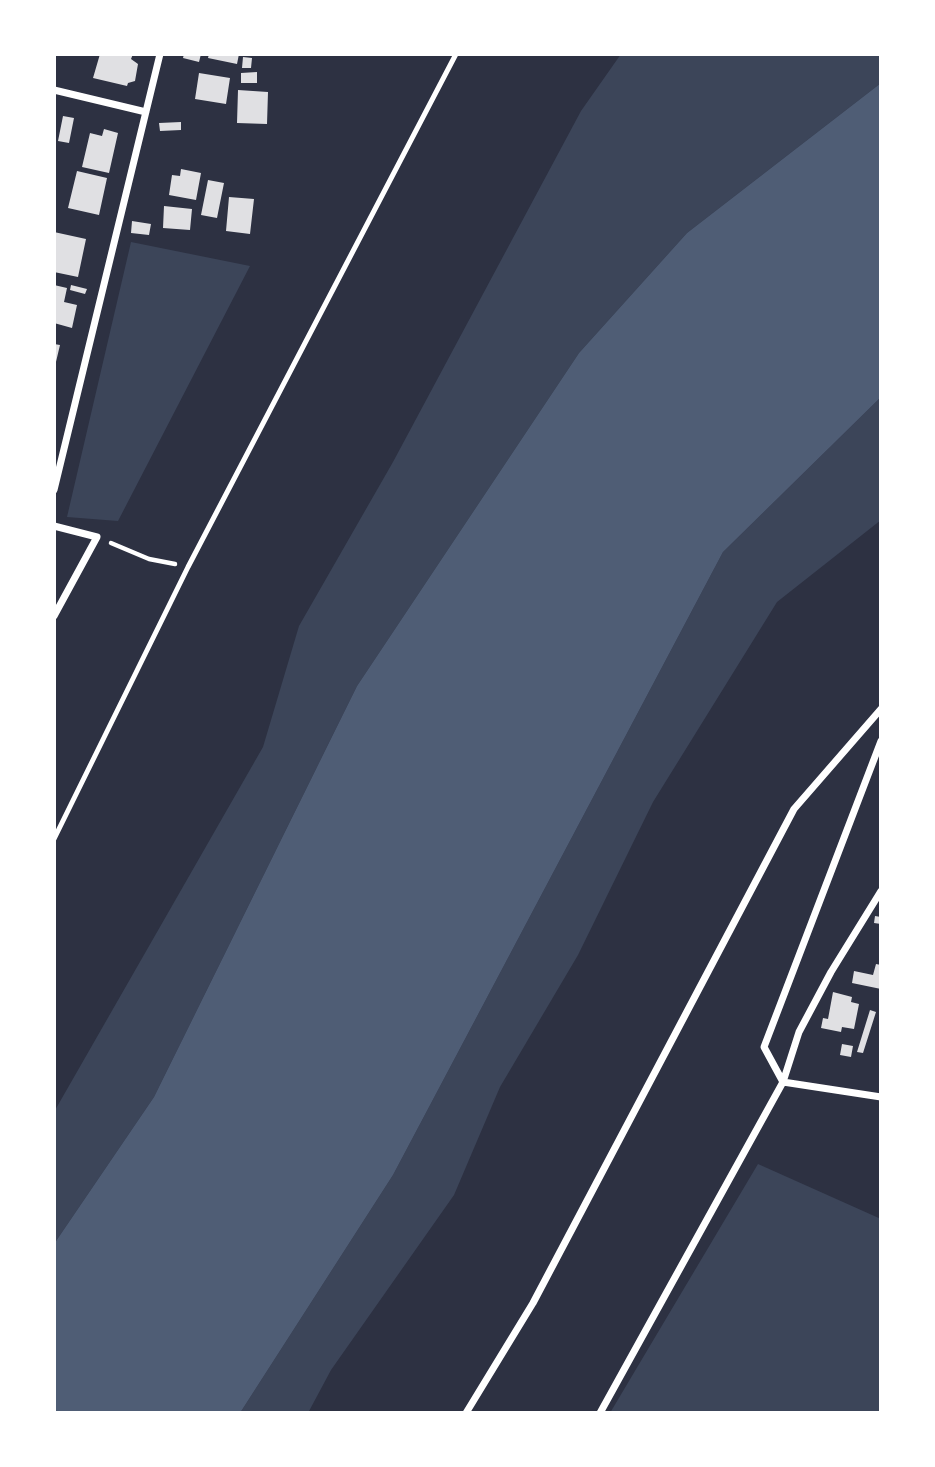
<!DOCTYPE html>
<html>
<head>
<meta charset="utf-8">
<style>
	body { margin:0 }
	#map { position:relative; width:935px; height:1467px; overflow:hidden; background:#2d3142; font-family:"Public Sans",sans-serif }
	canvas { display:block }
	.frame { position:absolute; inset:0; border:56px solid #fff; pointer-events:none }
</style>
</head>
<body>
<div id="map">
<canvas width="935" height="1467"></canvas>
<div class="frame"></div>
</div>
<script>
const g = document.querySelector('canvas').getContext('2d');
g.lineJoin = 'round';
function fill(path, color) {
  g.fillStyle = color;
  g.fill(path, 'evenodd');
}
function toPath(rows) {
  const path = new Path2D();
  for (const r of rows) {
    path.moveTo(r[0], r[1]);
    for (let i = 2; i < r.length; i += 2) path.lineTo(r[i], r[i + 1]);
  }
  return path;
}
function trace(path, color, width, dash) {
  g.strokeStyle = color;
  g.lineWidth = width;
  g.lineCap = dash ? 'butt' : 'round';
  g.setLineDash(dash || []);
  g.stroke(path);
}
fill(toPath([
	[621,54,881,54,881,83,687,233,579,353,357,686,154,1097,54,1244,54,1112,263,747,299,626,393,462,581,111],
	[131,242,250,266,118,521,67,517],
	[881,397,881,520,777,602,653,802,578,955,500,1087,454,1195,331,1370,308,1413,240,1413,393,1175,723,552],
	[758,1164,881,1219,881,1413,610,1413]
]), '#3c4559');
fill(toPath([
	[881,83,881,397,723,552,393,1175,240,1413,54,1413,54,1244,154,1097,357,686,579,353,687,233]
]), '#4f5d75');
fill(toPath([
	[100,54,133,54,131,59,138,64,135,81,128,83,127,86,93,78],
	[184,54,201,54,199,62,183,58],
	[209,54,239,54,237,64,208,58],
	[243,57,252,58,251,68,242,68],
	[257,72,257,83,241,83,241,73],
	[199,73,230,78,226,104,195,99],
	[238,90,268,92,267,124,237,123],
	[63,116,74,118,69,143,58,141],
	[181,122,181,130,160,131,159,123],
	[104,129,118,133,109,173,82,167,90,133,102,136],
	[181,169,201,173,196,200,169,195,172,175,180,176],
	[77,171,107,178,99,215,68,208],
	[208,180,224,183,217,218,201,215],
	[229,197,254,199,250,234,226,231],
	[164,206,192,209,190,230,163,228],
	[132,221,151,224,149,235,131,233],
	[54,232,86,239,78,277,54,272],
	[54,285,67,288,64,302,77,305,72,328,54,323],
	[71,285,87,289,85,294,70,290],
	[54,344,60,345,55,366,54,366],
	[875,916,881,917,881,924,874,923],
	[876,964,881,965,881,989,852,983,854,971,873,975],
	[833,992,852,997,851,1002,859,1004,854,1029,842,1027,841,1032,821,1028,823,1018,828,1019],
	[870,1010,876,1012,863,1053,857,1052],
	[842,1044,853,1046,851,1057,840,1055]
]), '#e0e0e3');
trace(toPath([
	[111,543,149,559,175,564]
]), '#fff', 4.5);
trace(toPath([
	[54,839,188,567,456,54]
]), '#fff', 5);
trace(toPath([
	[54,90,146,112],
	[54,490,160,54],
	[54,526,97,537,54,616],
	[881,741,764,1047,783,1082,881,1097],
	[466,1413,533,1303,794,809,881,709],
	[600,1413,783,1082,799,1032,831,972,881,891]
]), '#fff', 7);
</script>
</body>
</html>
